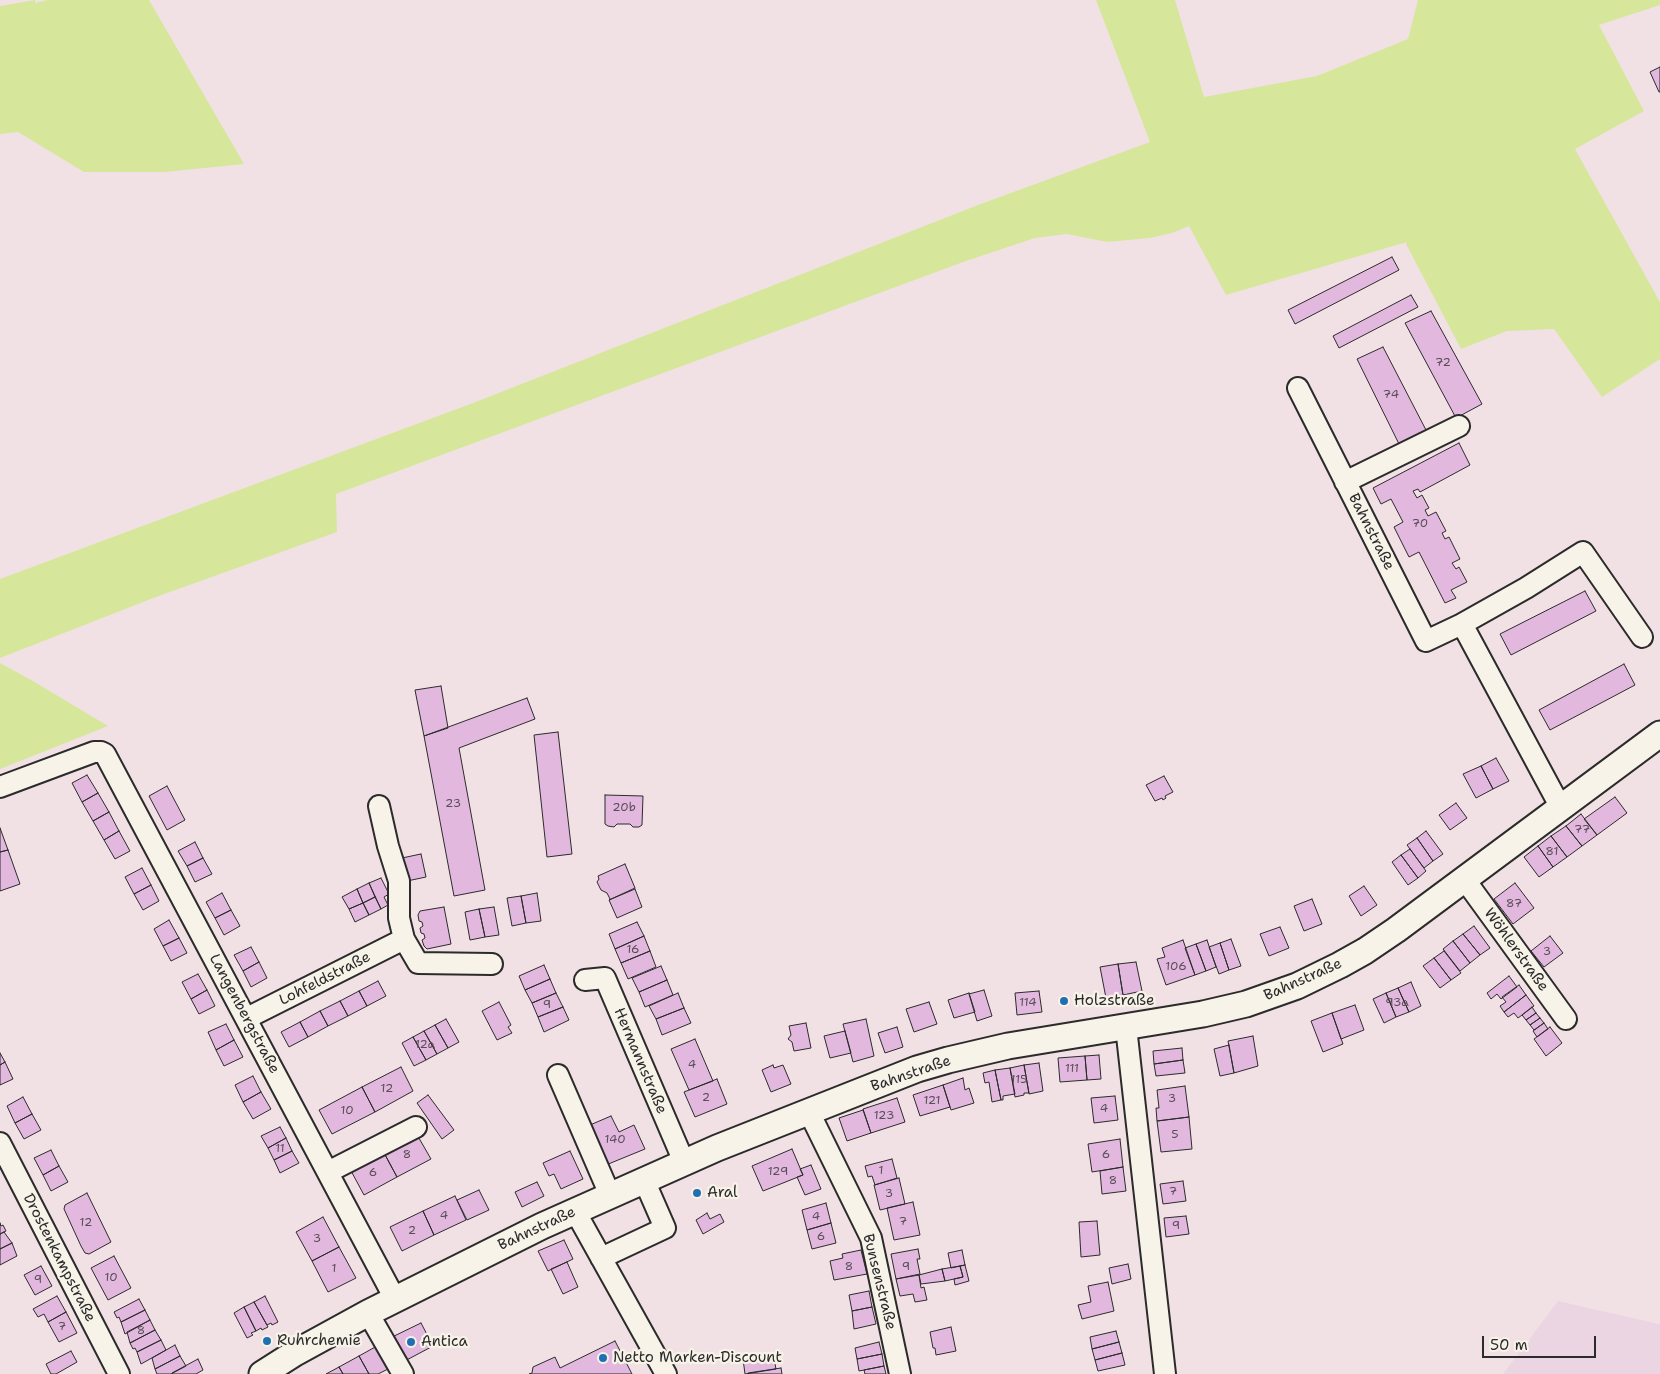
<!DOCTYPE html>
<html>
<head>
<meta charset="utf-8">
<style>
	body { margin:0 }
	#map { position:relative; width:1660px; height:1374px; overflow:hidden; background:#f1e1e5; font-family:"Shantell Sans",sans-serif }
	canvas { display:block }
	.scale { position:absolute; left:1482px; top:1336px; width:114px; height:22px; box-sizing:border-box; border:2px solid #2b2b2b; border-top:0; padding-left:6px; font-size:15px; line-height:18px; white-space:nowrap; color:#2b2b2b; -webkit-text-stroke:4px #f7f3e8; paint-order:stroke }
</style>
</head>
<body>
<div id="map">
<canvas width="1660" height="1374"></canvas>
<div class="scale">50 m</div>
</div>
<script>
const g = document.querySelector('canvas').getContext('2d');
g.lineJoin = 'round';
function fill(path, color) {
  g.fillStyle = color;
  g.fill(path, 'evenodd');
}
function toPath(rows) {
  const path = new Path2D();
  for (const r of rows) {
    path.moveTo(r[0], r[1]);
    for (let i = 2; i < r.length; i += 2) path.lineTo(r[i], r[i + 1]);
  }
  return path;
}
function trace(path, color, width, dash) {
  g.strokeStyle = color;
  g.lineWidth = width;
  g.lineCap = dash ? 'butt' : 'round';
  g.setLineDash(dash || []);
  g.stroke(path);
}
function write(font, color, halo, rows, align = 'center') {
  g.font = font + ' "Shantell Sans",sans-serif';
  g.lineWidth = 4.5;
  g.setLineDash([]);
  g.textBaseline = 'middle';
  g.strokeStyle = halo;
  g.fillStyle = color;
  for (const [text, x, y, turn = 0] of rows) {
    g.save();
    g.translate(x, y);
    g.rotate((+turn || 0) * Math.PI / 180);
    g.textAlign = isNaN(turn) ? turn : align;
    if (halo) g.strokeText(text, 0, 0);
    g.fillText(text, 0, 0);
    g.restore();
  }
}
fill(toPath([
	[1558,1301,1659,1324,1660,1323,1660,1374,1503,1374]
]), '#ecd5e3');
fill(toPath([
	[35,0,35,3,48,0,149,0,244,164,165,172,84,172,18,132,0,134,0,6],
	[1096,0,1175,0,1204,97,1317,76,1408,39,1418,0,1660,0,1660,5,1599,25,1644,111,1575,149,1660,302,1660,359,1602,397,1554,329,1507,331,1461,349,1406,244,1407,242,1226,295,1189,226,1172,233,1150,238,1107,242,1067,234,1035,238,966,261,336,494,337,532,156,597,0,658,0,579,473,403,978,205,1150,142],
	[0,663,33,681,108,726,0,769]
]), '#d6e79b');
const building = toPath([
	[1660,67,1660,92,1659,92,1650,72,1660,67],
	[1392,257,1399,270,1295,324,1288,310,1392,257],
	[1411,295,1418,307,1339,348,1333,336,1411,295],
	[1431,311,1482,404,1456,418,1405,323,1431,311],
	[1383,347,1426,430,1399,444,1357,359,1383,347],
	[1459,443,1470,465,1420,492,1418,489,1413,491,1417,498,1422,495,1429,508,1425,510,1428,516,1436,512,1446,531,1442,533,1445,539,1449,537,1460,559,1452,563,1456,569,1459,567,1467,582,1451,590,1456,598,1445,603,1419,552,1409,557,1394,527,1403,522,1391,499,1381,504,1373,488,1459,443],
	[1585,591,1596,611,1511,655,1500,634,1585,591],
	[1624,664,1635,685,1550,730,1539,710,1624,664],
	[441,686,448,728,424,736,415,690,441,686],
	[527,698,535,719,459,748,485,890,454,896,424,736,527,698],
	[558,732,572,854,547,857,534,735,558,732],
	[1496,758,1509,781,1493,789,1481,766,1496,758],
	[1481,766,1493,789,1476,798,1463,774,1481,766],
	[87,775,98,793,82,802,72,783,87,775],
	[1164,776,1173,792,1165,796,1166,798,1163,800,1162,798,1155,801,1146,785,1164,776],
	[167,786,185,820,167,830,149,796,167,786],
	[98,793,109,812,93,821,82,802,98,793],
	[605,795,643,796,642,825,639,827,633,827,630,824,617,824,614,827,608,826,605,824,605,795],
	[1615,797,1627,813,1597,835,1584,819,1615,797],
	[1456,803,1467,818,1450,830,1439,815,1456,803],
	[109,812,119,831,104,840,93,821,109,812],
	[1581,814,1597,835,1582,846,1566,826,1581,814],
	[1566,826,1582,846,1567,857,1551,836,1566,826],
	[0,828,8,850,0,852,0,828],
	[119,831,130,851,115,859,104,840,119,831],
	[1426,831,1443,854,1433,861,1417,838,1426,831],
	[1551,836,1567,857,1553,867,1538,846,1551,836],
	[1417,838,1433,861,1424,868,1407,845,1417,838],
	[195,842,203,858,187,866,178,851,195,842],
	[1538,846,1553,867,1539,877,1524,857,1538,846],
	[1410,849,1426,871,1418,878,1401,855,1410,849],
	[8,850,20,884,0,891,0,852,8,850],
	[421,854,426,877,407,881,402,858,421,854],
	[1401,855,1418,878,1408,885,1392,862,1401,855],
	[203,858,212,874,195,882,187,866,203,858],
	[625,864,635,888,609,900,610,899,607,893,601,890,597,882,599,879,598,876,625,864],
	[142,868,151,885,134,894,125,877,142,868],
	[381,878,389,894,384,897,388,905,381,909,369,883,381,878],
	[369,883,375,897,363,903,357,889,369,883],
	[1515,883,1534,908,1513,924,1494,899,1515,883],
	[151,885,159,901,143,910,134,894,151,885],
	[1364,886,1377,905,1361,916,1349,896,1364,886],
	[357,889,363,903,349,909,342,897,357,889],
	[635,889,642,907,617,918,609,900,635,889],
	[222,893,231,910,215,918,206,902,222,893],
	[537,893,541,921,526,923,521,896,537,893],
	[521,896,526,923,512,926,507,898,521,896],
	[375,897,381,909,369,915,363,903,375,897],
	[1312,899,1322,924,1304,931,1294,906,1312,899],
	[363,903,369,915,355,922,349,909,363,903],
	[444,907,451,944,427,949,424,946,422,940,425,938,424,934,421,933,420,928,423,926,422,922,419,921,418,915,420,911,444,907],
	[494,907,499,935,485,937,479,909,494,907],
	[479,909,485,937,470,940,465,912,479,909],
	[231,910,240,926,224,935,215,918,231,910],
	[169,920,179,938,163,946,154,929,169,920],
	[637,922,644,936,615,949,609,934,637,922],
	[1474,926,1490,948,1480,955,1463,934,1474,926],
	[1280,927,1289,948,1269,956,1260,934,1280,927],
	[1463,934,1480,955,1470,963,1453,941,1463,934],
	[644,936,650,951,621,963,615,949,644,936],
	[1550,936,1563,953,1544,967,1531,951,1550,936],
	[179,938,187,953,171,961,163,946,179,938],
	[1231,939,1241,966,1229,970,1220,943,1231,939],
	[1183,940,1195,975,1166,985,1157,959,1165,957,1162,948,1183,940],
	[1207,940,1216,967,1206,971,1196,944,1207,940],
	[1453,941,1470,963,1460,971,1443,949,1453,941],
	[1220,943,1229,970,1219,974,1209,947,1220,943],
	[1196,944,1206,971,1195,975,1185,948,1196,944],
	[251,947,259,962,243,971,234,955,251,947],
	[650,951,656,967,628,979,621,963,650,951],
	[1444,951,1461,973,1451,980,1434,958,1444,951],
	[1434,958,1451,980,1440,988,1423,966,1434,958],
	[259,962,267,978,251,987,243,971,259,962],
	[1136,962,1142,991,1123,995,1118,964,1136,962],
	[1118,964,1123,995,1106,998,1100,967,1118,964],
	[544,965,550,979,525,990,519,976,544,965],
	[661,966,667,980,639,992,632,978,661,966],
	[198,974,207,990,191,999,182,982,198,974],
	[1509,976,1517,987,1501,999,1497,994,1491,999,1487,993,1509,976],
	[550,979,556,993,532,1003,525,990,550,979],
	[667,980,673,995,645,1007,639,992,667,980],
	[378,981,386,996,367,1006,359,991,378,981],
	[1411,982,1421,1006,1409,1012,1398,988,1411,982],
	[1519,985,1526,995,1504,1012,1500,1006,1506,1002,1502,997,1519,985],
	[1398,988,1409,1012,1396,1017,1386,993,1398,988],
	[207,990,215,1006,199,1014,191,999,207,990],
	[984,990,992,1016,977,1021,969,994,984,990],
	[359,991,367,1006,348,1016,340,1001,359,991],
	[1039,991,1042,1012,1017,1015,1015,993,1039,991],
	[556,993,563,1007,538,1017,532,1003,556,993],
	[678,993,684,1008,656,1019,649,1006,678,993],
	[969,993,975,1012,954,1018,948,1000,969,993],
	[1386,993,1396,1017,1384,1023,1373,999,1386,993],
	[1526,995,1534,1006,1518,1018,1514,1013,1508,1017,1504,1012,1526,995],
	[340,1001,348,1016,328,1026,320,1011,340,1001],
	[499,1002,511,1025,508,1027,512,1033,497,1040,482,1011,499,1002],
	[929,1002,937,1024,914,1032,906,1009,929,1002],
	[1355,1005,1364,1030,1341,1039,1332,1013,1355,1005],
	[563,1007,569,1020,544,1032,538,1017,563,1007],
	[1532,1007,1536,1013,1526,1020,1522,1015,1532,1007],
	[684,1008,691,1023,662,1035,656,1019,684,1008],
	[320,1011,328,1026,308,1037,300,1022,320,1011],
	[1332,1013,1343,1044,1323,1052,1311,1021,1332,1013],
	[1536,1013,1540,1018,1530,1025,1526,1020,1536,1013],
	[1540,1018,1544,1023,1534,1030,1530,1025,1540,1018],
	[446,1019,459,1042,448,1048,435,1025,446,1019],
	[866,1019,874,1056,853,1062,843,1024,866,1019],
	[300,1022,308,1037,289,1047,281,1032,300,1022],
	[806,1023,811,1048,794,1051,792,1042,788,1039,791,1035,789,1026,806,1023],
	[1544,1023,1548,1029,1537,1037,1533,1031,1544,1023],
	[226,1024,234,1040,216,1050,208,1032,226,1024],
	[435,1025,448,1048,437,1054,424,1031,435,1025],
	[897,1027,903,1047,885,1053,878,1033,897,1027],
	[1550,1027,1562,1043,1546,1056,1534,1039,1550,1027],
	[424,1031,437,1054,426,1060,413,1037,424,1031],
	[845,1031,851,1053,830,1058,824,1036,845,1031],
	[1253,1036,1258,1066,1234,1073,1228,1041,1253,1036],
	[413,1037,426,1060,414,1066,402,1043,413,1037],
	[695,1039,713,1081,689,1090,671,1049,695,1039],
	[234,1040,243,1057,224,1066,216,1050,234,1040],
	[1229,1045,1234,1073,1220,1076,1214,1049,1229,1045],
	[1182,1048,1183,1060,1154,1064,1153,1051,1182,1048],
	[0,1053,5,1062,0,1065,0,1053],
	[1099,1055,1101,1079,1087,1080,1085,1056,1099,1055],
	[1085,1056,1087,1080,1060,1082,1058,1058,1085,1056],
	[1183,1060,1185,1073,1156,1076,1154,1064,1183,1060],
	[5,1062,13,1079,0,1085,0,1065,5,1062],
	[1039,1063,1043,1091,1029,1094,1024,1065,1039,1063],
	[773,1065,774,1068,783,1065,791,1084,771,1092,762,1070,773,1065],
	[1024,1065,1029,1093,1024,1093,1024,1095,1015,1097,1010,1068,1024,1065],
	[401,1067,413,1091,375,1112,362,1087,401,1067],
	[1010,1068,1015,1094,1003,1096,1003,1100,1001,1100,995,1070,1010,1068],
	[995,1070,1001,1100,992,1102,989,1082,985,1083,983,1073,995,1070],
	[253,1076,261,1092,243,1102,235,1085,253,1076],
	[963,1078,965,1090,969,1088,974,1103,951,1110,943,1085,963,1078],
	[717,1079,727,1104,695,1117,684,1092,717,1079],
	[943,1085,950,1107,920,1116,913,1095,943,1085],
	[1185,1086,1189,1117,1157,1121,1156,1108,1159,1108,1157,1090,1185,1086],
	[362,1087,375,1112,332,1134,319,1110,362,1087],
	[261,1092,271,1109,253,1119,243,1102,261,1092],
	[428,1095,454,1130,442,1139,417,1103,428,1095],
	[1115,1096,1118,1120,1094,1123,1091,1098,1115,1096],
	[23,1097,32,1114,15,1123,7,1106,23,1097],
	[897,1098,905,1122,871,1133,863,1109,897,1098],
	[863,1110,871,1133,847,1141,839,1118,863,1110],
	[32,1114,41,1130,24,1139,15,1123,32,1114],
	[611,1116,619,1132,634,1125,645,1149,601,1167,583,1128,611,1116],
	[1189,1117,1192,1149,1161,1152,1157,1121,1189,1117],
	[280,1127,286,1138,268,1148,261,1136,280,1127],
	[416,1133,431,1159,397,1177,383,1151,416,1133],
	[286,1138,292,1151,274,1160,268,1148,286,1138],
	[1120,1139,1123,1167,1092,1172,1088,1144,1120,1139],
	[792,1149,803,1175,763,1191,752,1166,792,1149],
	[51,1150,59,1166,43,1175,34,1158,51,1150],
	[292,1151,299,1163,280,1173,274,1160,292,1151],
	[383,1151,397,1177,364,1195,350,1169,383,1151],
	[570,1151,583,1179,561,1189,554,1174,549,1176,543,1163,570,1151],
	[892,1159,897,1178,875,1185,872,1176,868,1177,865,1166,892,1159],
	[811,1165,821,1189,805,1195,797,1177,803,1175,800,1169,811,1165],
	[59,1166,68,1182,51,1191,43,1175,59,1166],
	[1123,1167,1126,1191,1102,1194,1100,1171,1123,1167],
	[899,1178,905,1204,880,1210,874,1185,899,1178],
	[1183,1181,1186,1201,1163,1204,1160,1184,1183,1181],
	[537,1182,544,1196,522,1207,515,1192,537,1182],
	[479,1190,489,1210,467,1220,457,1200,479,1190],
	[87,1193,111,1242,89,1254,85,1253,81,1246,64,1209,65,1205,87,1193],
	[455,1196,466,1220,434,1235,423,1211,455,1196],
	[913,1202,920,1235,894,1240,887,1208,913,1202],
	[826,1203,831,1223,807,1230,802,1210,826,1203],
	[423,1211,434,1235,402,1251,390,1227,423,1211],
	[707,1213,710,1219,720,1214,724,1222,703,1234,696,1220,707,1213],
	[1186,1216,1189,1234,1166,1237,1164,1218,1186,1216],
	[323,1217,339,1247,312,1261,296,1232,323,1217],
	[1097,1221,1100,1255,1081,1257,1079,1222,1097,1221],
	[0,1223,1,1226,3,1225,6,1231,0,1234,0,1223],
	[831,1223,836,1243,812,1249,807,1230,831,1223],
	[4,1232,12,1243,0,1249,0,1234,4,1232],
	[564,1240,573,1259,548,1271,538,1251,564,1240],
	[12,1243,17,1256,0,1265,0,1249,12,1243],
	[339,1247,356,1278,328,1292,312,1261,339,1247],
	[918,1249,920,1259,917,1259,920,1274,896,1279,891,1254,918,1249],
	[861,1250,867,1274,834,1280,830,1261,843,1258,842,1254,861,1250],
	[962,1250,965,1265,951,1268,948,1253,962,1250],
	[114,1256,131,1288,108,1300,91,1268,114,1256],
	[567,1262,578,1287,563,1294,551,1269,567,1262],
	[1128,1264,1131,1279,1112,1284,1109,1268,1128,1264],
	[965,1265,969,1281,955,1285,954,1279,963,1277,960,1266,965,1265],
	[41,1266,52,1286,35,1295,24,1275,41,1266],
	[960,1266,963,1277,945,1281,942,1269,960,1266],
	[942,1269,945,1281,921,1284,919,1275,942,1269],
	[919,1275,921,1288,924,1287,927,1300,915,1302,913,1294,900,1296,896,1279,919,1275],
	[1108,1282,1114,1311,1082,1319,1078,1305,1091,1302,1088,1286,1108,1282],
	[869,1291,872,1307,852,1311,849,1295,869,1291],
	[57,1296,66,1312,48,1322,44,1314,38,1317,33,1309,57,1296],
	[265,1296,278,1322,272,1325,271,1323,267,1325,254,1302,265,1296],
	[139,1299,145,1310,121,1322,119,1317,117,1318,114,1312,139,1299],
	[254,1302,268,1327,262,1330,261,1328,256,1331,244,1307,254,1302],
	[244,1307,256,1331,251,1333,253,1335,247,1338,234,1313,244,1307],
	[872,1307,876,1324,854,1329,852,1311,872,1307],
	[145,1310,150,1320,125,1334,121,1322,145,1310],
	[66,1312,77,1333,59,1342,48,1322,66,1312],
	[150,1320,155,1330,130,1343,127,1332,150,1320],
	[421,1323,433,1346,401,1363,388,1339,421,1323],
	[951,1327,956,1351,936,1355,935,1348,933,1348,930,1332,951,1327],
	[155,1330,161,1340,137,1352,135,1348,133,1349,130,1343,155,1330],
	[1116,1331,1119,1342,1092,1349,1090,1337,1116,1331],
	[161,1340,166,1350,141,1364,137,1352,161,1340],
	[615,1341,632,1374,529,1374,532,1373,533,1367,555,1357,560,1368,615,1341],
	[879,1342,882,1354,857,1359,855,1348,879,1342],
	[1119,1342,1122,1353,1095,1360,1092,1349,1119,1342],
	[175,1345,180,1356,155,1369,152,1358,175,1345],
	[377,1346,390,1368,378,1374,369,1374,359,1356,377,1346],
	[71,1351,77,1362,56,1374,51,1374,46,1364,71,1351],
	[1122,1353,1125,1365,1098,1371,1095,1360,1122,1353],
	[773,1354,776,1369,745,1374,743,1359,773,1354],
	[882,1354,884,1366,859,1371,857,1359,882,1354],
	[180,1356,186,1366,171,1374,157,1374,155,1369,180,1356],
	[359,1356,369,1374,343,1374,339,1367,359,1356],
	[198,1359,203,1370,196,1374,173,1374,172,1373,198,1359],
	[884,1366,886,1374,865,1374,864,1370,884,1366],
	[339,1367,343,1374,326,1374,339,1367],
	[781,1368,782,1374,748,1374,748,1373,781,1368]
]);
fill(building, '#e2b8df');
trace(building, '#2b2b2b', 1);
const minor = toPath([
	[1298,388,1426,641,1462,624,1561,808],
	[1345,482,1459,426],
	[1462,624,1526,588,1583,552,1642,637],
	[0,787,94,752,101,752,105,754,395,1299],
	[379,806,388,846,399,881,399,918,404,939],
	[1465,880,1566,1019],
	[585,980,605,978,684,1162],
	[247,1018,404,939,418,963,492,964],
	[1126,1027,1165,1374],
	[558,1075,610,1195],
	[809,1112,871,1238,900,1374],
	[0,1143,119,1374],
	[328,1172,416,1127],
	[575,1211,666,1374],
	[601,1258,665,1228,644,1180],
	[368,1313,403,1374]
]);
const major = toPath([
	[262,1374,295,1353,368,1313,542,1226,717,1148,917,1069,948,1060,1008,1046,1203,1014,1246,1004,1297,986,1340,965,1365,951,1396,930,1660,734]
]);
trace(minor, '#2b2b2b', 24);
trace(major, '#2b2b2b', 29);
trace(minor, '#f7f3e8', 20);
trace(major, '#f7f3e8', 25);
for (const [x, y, r, color] of [
	[1064,1001,5,"#1f6fb2"],
	[697,1193,5,"#1f6fb2"],
	[267,1341,5,"#1f6fb2"],
	[411,1342,5,"#1f6fb2"],
	[603,1358,5,"#1f6fb2"]
]) {
  const dot = new Path2D();
  dot.arc(x, y, r, 0, 2 * Math.PI);
  g.fillStyle = color;
  g.fill(dot);
  trace(dot, '#f7f3e8', 2);
}
write('12px', '#594e58', null, [
	["72",1443,363],
	["74",1391,395],
	["70",1420,524],
	["23",453,804],
	["20b",624,808],
	["77",1582,830],
	["81",1552,852],
	["87",1514,904],
	["16",633,950],
	["3",1547,952],
	["106",1176,967],
	["114",1028,1003],
	["93a",1397,1003],
	["9",547,1005],
	["12a",425,1045],
	["4",692,1065],
	["111",1072,1069],
	["115",1019,1080],
	["12",387,1089],
	["2",706,1098],
	["3",1172,1099],
	["121",932,1101],
	["4",1104,1109],
	["10",347,1111],
	["123",884,1116],
	["5",1175,1135],
	["140",615,1140],
	["11",280,1149],
	["8",407,1155],
	["6",1106,1155],
	["1",881,1171],
	["129",778,1172],
	["6",373,1173],
	["8",1113,1181],
	["7",1173,1192],
	["3",889,1194],
	["4",444,1216],
	["4",816,1217],
	["7",903,1222],
	["12",86,1223],
	["9",1176,1226],
	["2",412,1231],
	["6",821,1237],
	["3",317,1239],
	["8",849,1267],
	["9",906,1267],
	["1",334,1269],
	["10",111,1278],
	["9",38,1280],
	["7",62,1327],
	["8",141,1331]
]);
write('15px', '#2b2b2b', '#f7f3e8', [
	["Bahnstraße",1371,532,63],
	["Wöhlerstraße",1516,950,54],
	["Lohfeldstraße",325,979,-27],
	["Bahnstraße",1303,980,-24],
	["Langenbergstraße",244,1014,62],
	["Hermannstraße",640,1061,67],
	["Bahnstraße",911,1074,-19],
	["Bahnstraße",537,1229,-25],
	["Drostenkampstraße",59,1258,63],
	["Bunsenstraße",879,1282,76]
]);
write('15px', '#2b2b2b', '#f7f3e8', [
	["Holzstraße",1074,1001],
	["Aral",707,1193],
	["Ruhrchemie",277,1341],
	["Antica",421,1342],
	["Netto Marken-Discount",613,1358]
], 'left');
</script>
</body>
</html>
